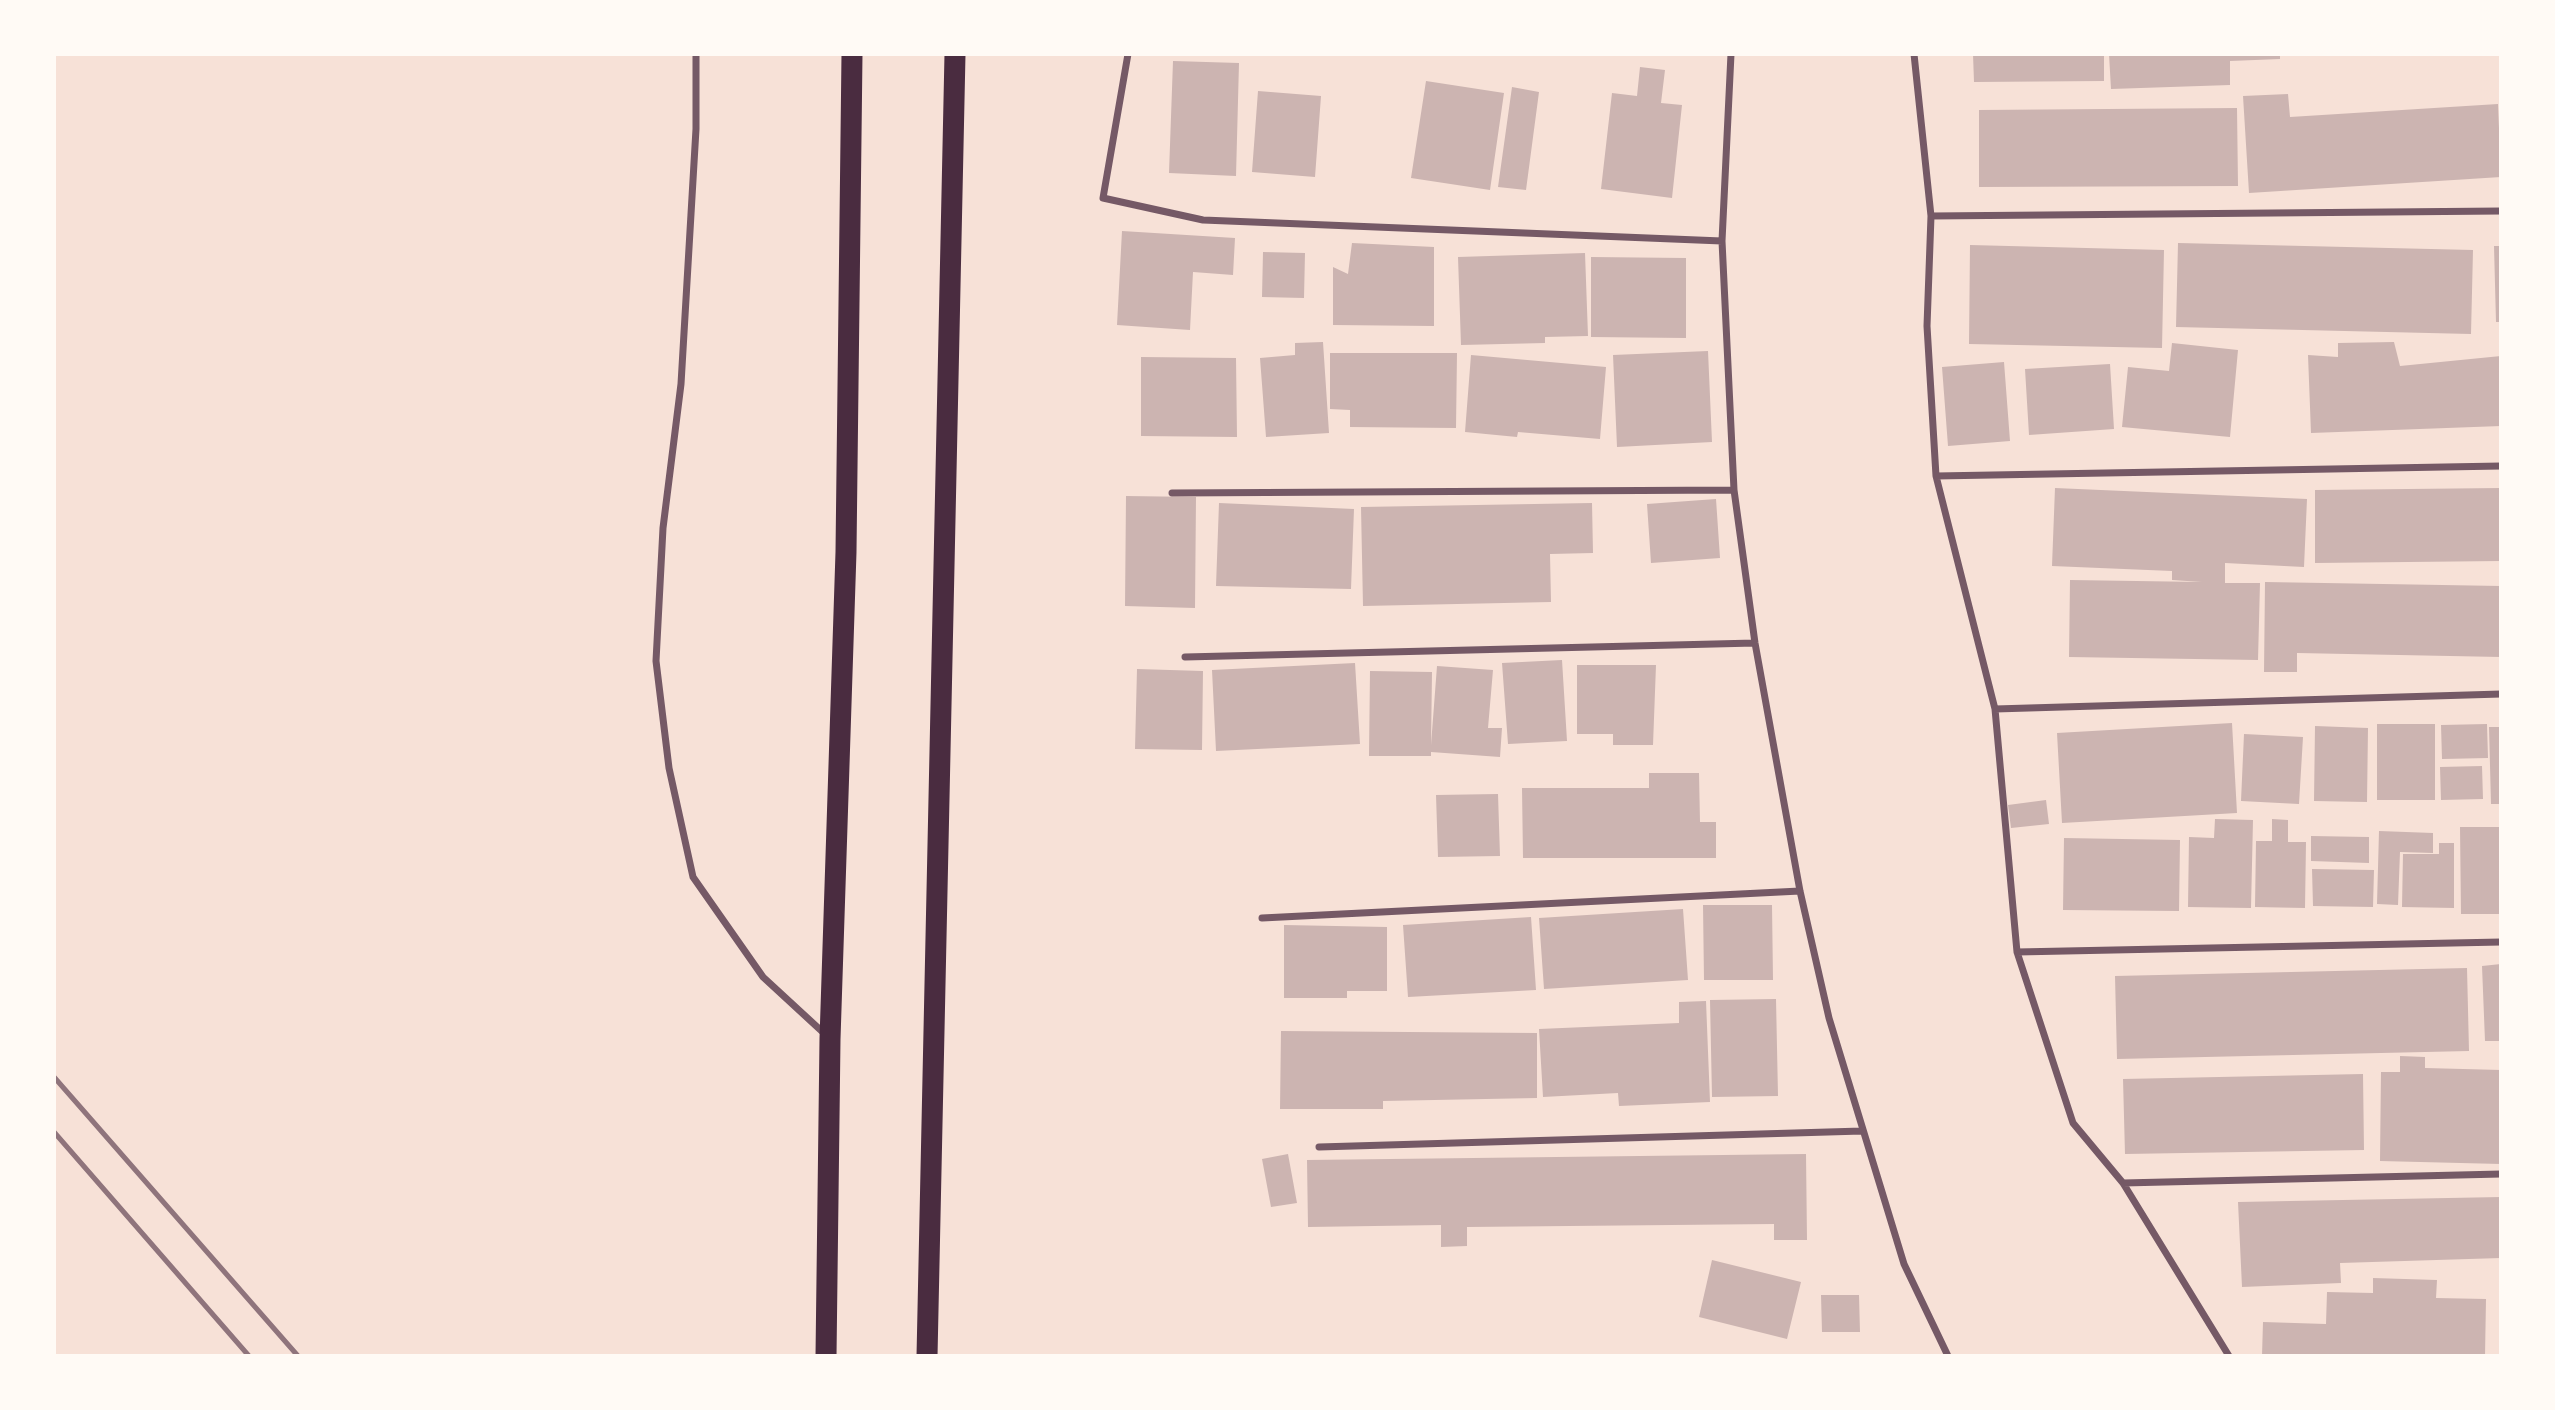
<!DOCTYPE html>
<html>
<head>
<meta charset="utf-8">
<style>
	body { margin:0 }
	#map { position:relative; width:2555px; height:1410px; overflow:hidden; background:#f7e1d7; font-family:"Open Sans",sans-serif }
	canvas { display:block }
	.frame { position:absolute; inset:0; border:56px solid #fffaf5; pointer-events:none }
</style>
</head>
<body>
<div id="map">
<canvas width="2555" height="1410"></canvas>
<div class="frame"></div>
</div>
<script>
const g = document.querySelector('canvas').getContext('2d');
g.lineJoin = 'round';
function fill(path, color) {
  g.fillStyle = color;
  g.fill(path, 'evenodd');
}
function toPath(rows) {
  const path = new Path2D();
  for (const r of rows) {
    path.moveTo(r[0], r[1]);
    for (let i = 2; i < r.length; i += 2) path.lineTo(r[i], r[i + 1]);
  }
  return path;
}
function trace(path, color, width, dash) {
  g.strokeStyle = color;
  g.lineWidth = width;
  g.lineCap = dash ? 'butt' : 'round';
  g.setLineDash(dash || []);
  g.stroke(path);
}
fill(toPath([
	[1973,54,2104,54,2104,81,1974,82],
	[2109,54,2280,54,2280,59,2230,61,2230,85,2111,89],
	[1173,61,1239,63,1236,176,1169,173],
	[1640,67,1665,70,1661,103,1682,105,1672,198,1601,189,1612,93,1637,96],
	[1426,81,1504,93,1490,190,1411,178],
	[1512,87,1539,92,1526,190,1498,187],
	[1258,91,1321,96,1315,177,1252,172],
	[2288,94,2290,117,2498,104,2501,177,2249,193,2243,96],
	[2237,108,2238,186,1979,187,1979,110],
	[1122,231,1235,238,1233,275,1193,272,1190,330,1117,325],
	[1352,243,1434,247,1434,326,1333,325,1333,267,1348,274],
	[2178,243,2473,250,2471,334,2176,327],
	[1970,245,2164,250,2162,348,1969,344],
	[2494,246,2501,246,2501,322,2496,322],
	[1263,252,1305,253,1304,298,1262,297],
	[1585,253,1588,336,1545,337,1545,343,1461,345,1458,257],
	[1591,257,1686,258,1686,338,1591,337],
	[1323,342,1329,433,1266,437,1260,358,1295,355,1295,343],
	[2394,342,2400,366,2501,356,2501,426,2311,433,2308,355,2338,357,2338,343],
	[2172,343,2238,350,2230,437,2122,427,2128,367,2169,371],
	[1708,351,1712,442,1617,447,1613,355],
	[1330,353,1457,353,1456,428,1350,427,1350,410,1330,409],
	[1471,355,1606,367,1600,439,1518,432,1517,437,1465,432],
	[1141,357,1236,358,1237,437,1141,436],
	[2004,362,2010,441,1948,446,1942,367],
	[2110,364,2114,429,2029,435,2025,369],
	[2055,488,2307,499,2304,567,2225,563,2225,583,2260,583,2258,660,2069,657,2070,580,2202,582,2172,580,2172,571,2052,566],
	[2501,488,2501,561,2315,563,2315,490],
	[1126,496,1196,497,1195,608,1125,606],
	[1716,499,1720,558,1651,563,1647,504],
	[1219,503,1354,509,1351,589,1216,586],
	[1592,503,1593,553,1550,554,1551,602,1363,606,1361,507],
	[2265,582,2501,586,2501,657,2297,653,2297,672,2264,672],
	[1562,660,1567,741,1508,744,1502,663],
	[1355,663,1360,744,1216,751,1212,670],
	[1577,665,1656,665,1653,745,1613,745,1613,734,1577,734],
	[1437,666,1493,670,1488,728,1502,728,1500,757,1431,752,1431,756,1369,756,1370,671,1432,672,1431,745],
	[1137,669,1203,671,1202,750,1135,749],
	[2232,723,2237,813,2062,823,2057,733],
	[2377,724,2435,724,2435,800,2377,800],
	[2487,724,2488,758,2442,759,2441,725],
	[2315,726,2368,728,2367,802,2314,801],
	[2489,727,2501,727,2501,804,2491,804],
	[2244,734,2303,737,2299,804,2241,801],
	[2482,766,2483,799,2441,800,2440,767],
	[1649,773,1699,773,1700,822,1716,822,1716,858,1523,858,1522,788,1649,788],
	[1498,794,1500,856,1438,857,1436,795],
	[2046,800,2049,824,2011,828,2008,805],
	[2215,819,2253,820,2251,908,2188,907,2189,837,2214,838],
	[2272,819,2288,820,2288,842,2306,842,2305,908,2255,907,2256,841,2272,841],
	[2460,827,2501,827,2501,914,2461,914],
	[2379,831,2433,833,2433,853,2400,852,2398,905,2377,904],
	[2311,836,2369,837,2369,863,2311,861],
	[2064,838,2180,840,2179,911,2063,910],
	[2439,843,2454,843,2454,908,2402,907,2403,854,2439,854],
	[2312,869,2374,870,2373,907,2313,906],
	[1703,905,1772,905,1773,980,1704,980],
	[1683,909,1688,980,1544,989,1539,918],
	[1531,917,1536,990,1408,997,1403,925],
	[1284,925,1387,927,1387,991,1347,991,1347,998,1284,998],
	[2501,964,2501,1041,2485,1041,2482,966],
	[2467,968,2469,1051,2117,1059,2115,976],
	[1776,999,1778,1096,1712,1097,1710,1000],
	[1706,1001,1710,1102,1619,1106,1618,1093,1543,1097,1539,1029,1679,1023,1679,1002],
	[1281,1031,1537,1033,1537,1098,1383,1101,1383,1109,1280,1109],
	[2400,1056,2425,1057,2425,1068,2501,1070,2501,1164,2380,1161,2381,1072,2400,1072],
	[2363,1074,2364,1150,2125,1154,2123,1079],
	[1288,1154,1297,1203,1271,1207,1262,1159],
	[1806,1154,1807,1240,1774,1240,1774,1224,1467,1227,1467,1246,1441,1247,1441,1225,1308,1227,1307,1160],
	[2501,1197,2501,1258,2340,1263,2341,1283,2242,1287,2238,1202],
	[1712,1260,1801,1282,1787,1339,1699,1317],
	[2373,1278,2437,1280,2436,1298,2486,1299,2485,1356,2262,1356,2263,1322,2326,1324,2327,1292,2373,1293],
	[1821,1295,1859,1295,1860,1332,1822,1332]
]), '#ccb4b1');
trace(toPath([
	[696,54,696,129,681,384,663,528,656,661,669,768,693,877,763,977,827,1036],
	[1128,54,1103,198,1203,220,1722,241],
	[1731,54,1722,241,1734,490,1755,643,1800,891,1829,1018,1904,1264,1948,1356],
	[1914,54,1931,216,1927,326,1936,476,1995,709,2017,952,2073,1123,2123,1183,2229,1356],
	[1931,216,2501,211],
	[1936,476,2501,466],
	[1172,493,1734,490],
	[1185,657,1755,643],
	[1995,709,2501,694],
	[1262,918,1800,891],
	[2017,952,2501,942],
	[1319,1147,1862,1131],
	[2123,1183,2501,1174]
]), '#755966', 7);
trace(toPath([
	[826,1356,830,1039,846,552,852,54],
	[927,1356,955,54]
]), '#4a2c40', 21);
trace(toPath([
	[54,1077,298,1356],
	[54,1132,249,1356]
]), '#8f747c', 5);
</script>
</body>
</html>
